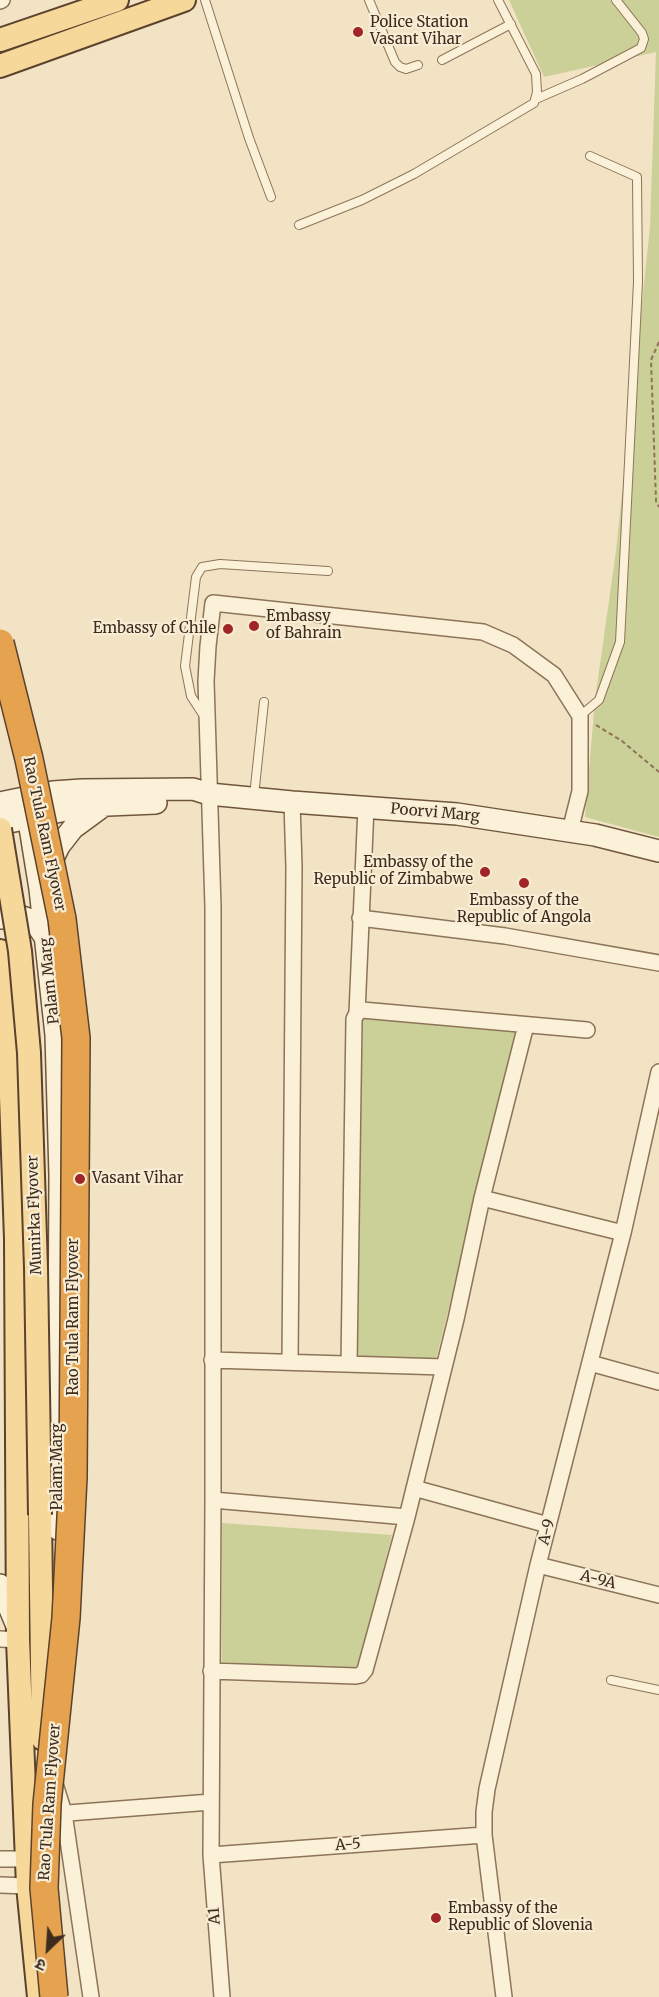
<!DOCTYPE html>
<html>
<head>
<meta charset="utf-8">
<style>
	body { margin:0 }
	#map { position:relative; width:659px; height:1997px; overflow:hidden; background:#f1e3c4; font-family:Merriweather,"Noto Sans Devanagari",serif }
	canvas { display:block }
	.north { position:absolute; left:18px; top:1919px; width:60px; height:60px; -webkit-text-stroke:4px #f8edd4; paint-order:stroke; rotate:205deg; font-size:16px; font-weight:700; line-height:24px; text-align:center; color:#3c2c1e }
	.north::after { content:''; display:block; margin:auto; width:21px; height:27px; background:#3c2c1e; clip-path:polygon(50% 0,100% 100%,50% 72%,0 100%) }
</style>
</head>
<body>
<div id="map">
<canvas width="659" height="1997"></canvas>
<div class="north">उ</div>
</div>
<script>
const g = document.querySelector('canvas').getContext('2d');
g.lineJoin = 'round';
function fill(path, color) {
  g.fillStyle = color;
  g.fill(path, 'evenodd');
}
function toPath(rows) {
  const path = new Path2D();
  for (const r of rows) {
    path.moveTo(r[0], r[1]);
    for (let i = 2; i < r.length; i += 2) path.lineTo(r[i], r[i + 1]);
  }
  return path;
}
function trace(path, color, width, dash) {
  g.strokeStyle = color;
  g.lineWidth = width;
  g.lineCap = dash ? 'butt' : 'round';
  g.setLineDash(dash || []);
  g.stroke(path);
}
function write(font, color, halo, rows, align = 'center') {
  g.font = font + ' Merriweather,serif';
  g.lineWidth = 4.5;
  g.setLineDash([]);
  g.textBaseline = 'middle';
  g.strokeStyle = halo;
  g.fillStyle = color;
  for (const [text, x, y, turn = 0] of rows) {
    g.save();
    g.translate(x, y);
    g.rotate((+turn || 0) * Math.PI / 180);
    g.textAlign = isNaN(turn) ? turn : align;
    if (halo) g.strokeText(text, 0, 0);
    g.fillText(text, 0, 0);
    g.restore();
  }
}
fill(toPath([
	[509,0,659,0,659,837,585,817,595,700,616,551,650,227,656,52,544,77],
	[359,1017,519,1030,436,1359,358,1359],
	[222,1523,392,1535,358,1670,222,1662]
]), '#cad097');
const lane = toPath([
	[205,0,249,138,271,197],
	[369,0,395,62,400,67,406,69,418,65],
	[442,60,511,24],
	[536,99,582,79,641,48,644,39,642,33,616,0],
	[299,225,362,200,414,174,534,103,537,92,536,74,498,0],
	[204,716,191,696,185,666,196,577,202,567,220,564,328,571],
	[580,716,599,700,620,642,638,282,637,177,590,156],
	[254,796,264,702],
	[611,1680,659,1690]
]);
const street = toPath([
	[0,1,2,0],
	[360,918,505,936,659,963],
	[357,1013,366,807],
	[482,1198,623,1233],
	[212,1360,444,1367],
	[290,1362,294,867,292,802],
	[590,1363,659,1382],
	[349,1364,354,1019,357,1013,362,1010,587,1030],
	[414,1488,548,1525],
	[213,1500,407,1517],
	[538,1565,659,1595],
	[0,1639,18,1640],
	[211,1671,356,1676,361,1675,365,1670,407,1517,456,1319,482,1198,526,1025],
	[55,1784,64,1813,91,1997],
	[55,1814,211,1802],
	[211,1855,484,1835],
	[0,1859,26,1859],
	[0,1885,28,1886],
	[222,1997,211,1855,213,1500,213,907,206,681,208,646,213,603,483,632,513,645,554,675,580,716,580,791,570,831],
	[504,1997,484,1835,484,1812,487,1789,538,1565,623,1233,659,1072]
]);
const secondary = toPath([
	[0,803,53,792,82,790,193,789,209,794,292,802,457,814,595,835,659,851],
	[28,815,40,889,56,1035,60,1176,58,1529],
	[0,824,84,806,156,803],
	[48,869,59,846,73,828,103,806],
	[0,918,22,917,34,921,45,937],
	[0,1585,17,1626]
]);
const primary = toPath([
	[0,40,117,0],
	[0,66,184,0],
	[0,951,9,1040,16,1239,18,1640,28,1886,39,1997],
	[40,1515,43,1739]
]);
trace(lane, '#8d7459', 10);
trace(street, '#8d7459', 18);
trace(secondary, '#6f553c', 24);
trace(primary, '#5b422d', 26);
trace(toPath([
	[659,342,651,360,656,501,659,507],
	[596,725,622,741,659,772]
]), '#8d7459', 2, [4.5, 3]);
trace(lane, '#fbf0d8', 8);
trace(street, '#fbf0d8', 15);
trace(secondary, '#fbf0d8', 21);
trace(primary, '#f6d99a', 22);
const primaryBridge = toPath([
	[0,829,20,951,29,1053,36,1268,40,1515]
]);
const highwayBridge = toPath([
	[0,643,29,759,62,919,76,1038,73,1477,66,1618,47,1804,44,1888,54,1997]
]);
trace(primaryBridge, '#5b422d', 26, []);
trace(highwayBridge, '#5b422d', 30, []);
trace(primaryBridge, '#f6d99a', 22);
trace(highwayBridge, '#e6a34f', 27);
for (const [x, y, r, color] of [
	[358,32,6,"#a12426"],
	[254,626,6,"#a12426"],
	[228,629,6,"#a12426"],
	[485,872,6,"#a12426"],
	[524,883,6,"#a12426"],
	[80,1179,6,"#a12426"],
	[436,1918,6,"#a12426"]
]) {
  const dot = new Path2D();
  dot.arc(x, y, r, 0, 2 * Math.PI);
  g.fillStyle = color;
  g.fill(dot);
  trace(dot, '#f8edd4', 2);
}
write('15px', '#3c2c1e', '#f8edd4', [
	["Police Station",370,23],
	["Vasant Vihar",370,40],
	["Embassy",266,617],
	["of Bahrain",266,634],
	["Embassy of Chile",216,629,"right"],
	["Embassy of the",473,863,"right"],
	["Republic of Zimbabwe",473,880,"right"],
	["Embassy of the",524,901,"center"],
	["Republic of Angola",524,918,"center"],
	["Vasant Vihar",92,1179],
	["Embassy of the",448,1909],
	["Republic of Slovenia",448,1926]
], 'left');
write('15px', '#3c2c1e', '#f8edd4', [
	["Poorvi Marg",435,813,5],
	["Rao Tula Ram Flyover",44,834,78],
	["Palam Marg",50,981,-96],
	["Munirka Flyover",35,1215,-92],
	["Rao Tula Ram Flyover",74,1317,-90],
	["Palam Marg",58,1467,-90],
	["A-9",547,1532,-76],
	["A-9A",598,1580,14],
	["Rao Tula Ram Flyover",50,1802,-86],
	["A-5",348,1845,-4],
	["A1",215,1916,-94]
]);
</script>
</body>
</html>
